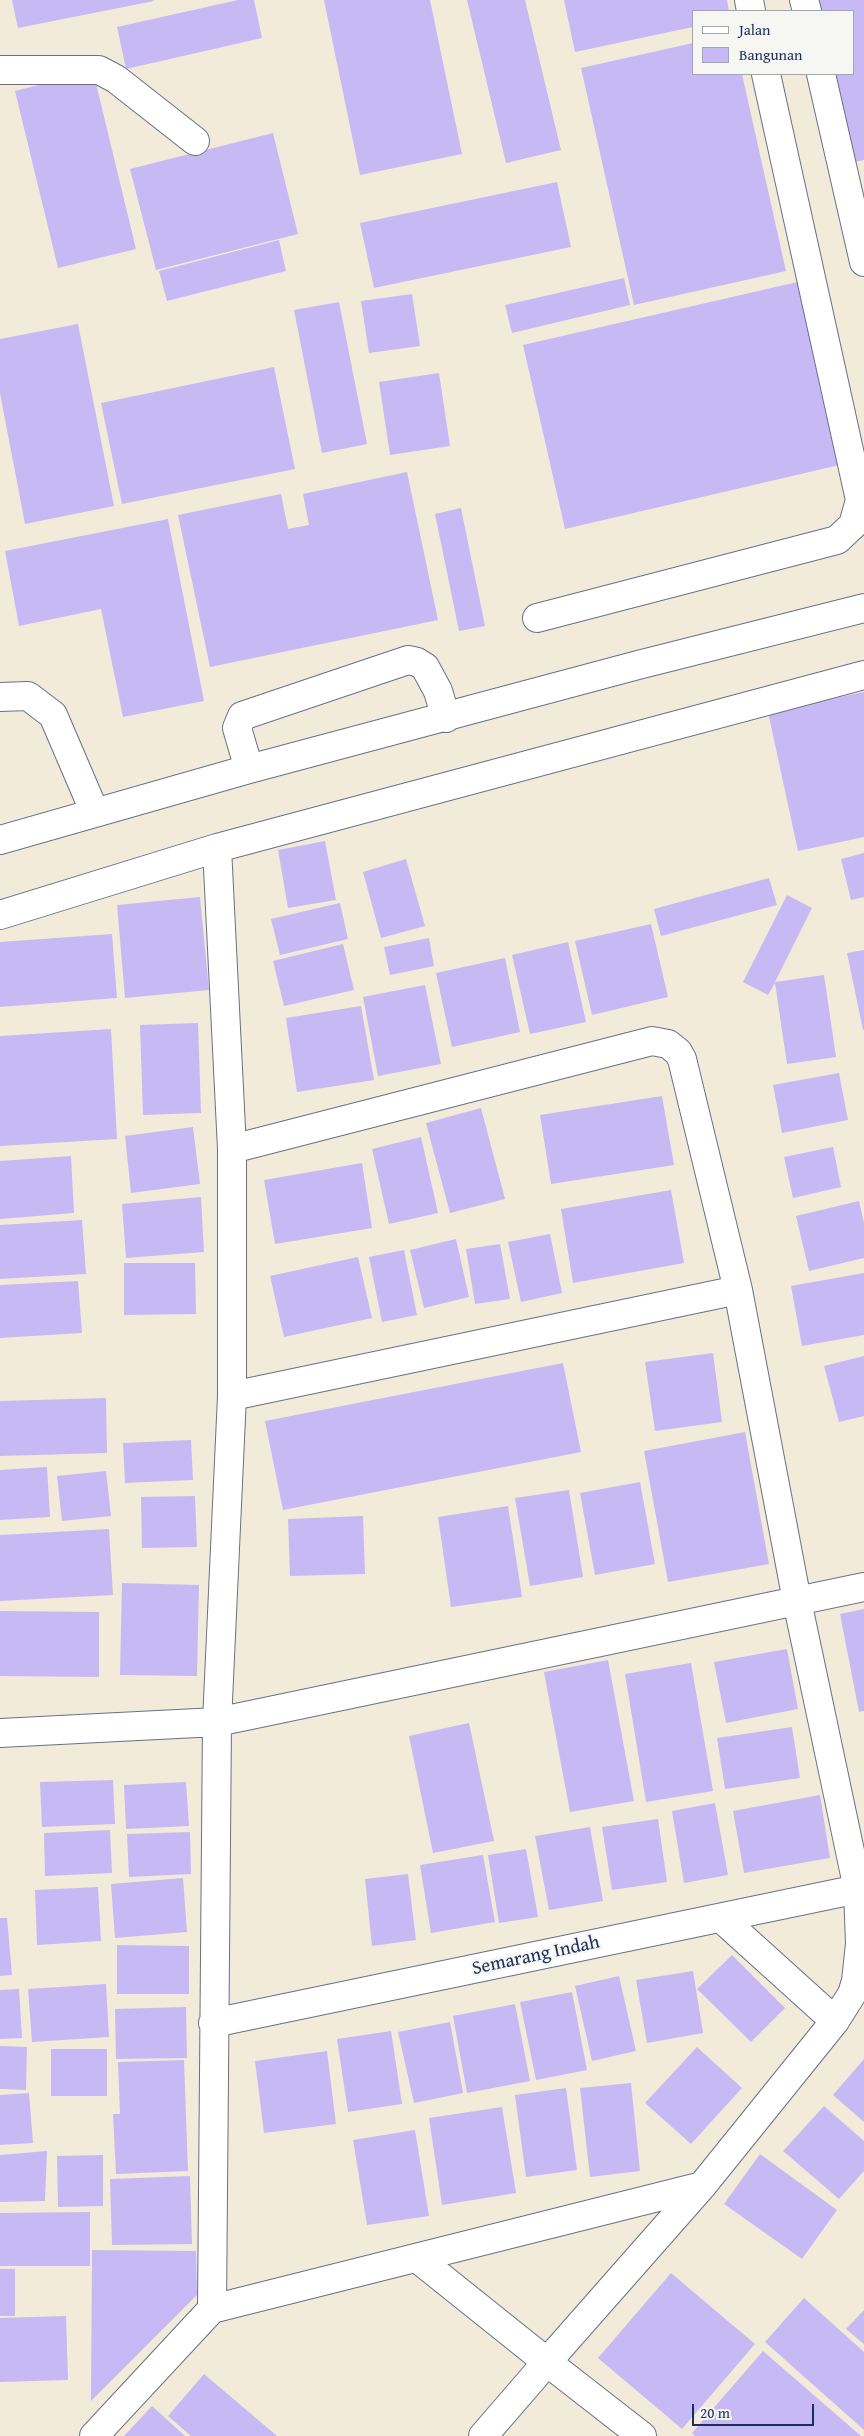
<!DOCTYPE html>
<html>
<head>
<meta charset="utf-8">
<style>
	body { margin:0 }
	#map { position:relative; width:864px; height:2436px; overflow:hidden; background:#f2ebd9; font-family:"Gentium Book Plus",serif }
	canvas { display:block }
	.legend { position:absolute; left:692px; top:10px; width:162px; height:65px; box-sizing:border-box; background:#f6f6f2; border:1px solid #9ea6b7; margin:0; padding:6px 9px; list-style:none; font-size:15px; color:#1b2f5e }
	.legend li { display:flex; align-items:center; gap:10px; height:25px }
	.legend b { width:25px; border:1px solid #9ea6b7 }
	.scale { position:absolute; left:692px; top:2404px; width:122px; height:22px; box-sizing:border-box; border:2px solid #1b2f5e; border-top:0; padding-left:6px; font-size:15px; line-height:18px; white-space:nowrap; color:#1b2f5e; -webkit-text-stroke:4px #f6f6f2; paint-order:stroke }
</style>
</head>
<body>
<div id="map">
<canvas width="864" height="2436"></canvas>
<ul class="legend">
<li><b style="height:6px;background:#fff"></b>Jalan</li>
<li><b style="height:14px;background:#c7baf4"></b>Bangunan</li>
</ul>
<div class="scale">20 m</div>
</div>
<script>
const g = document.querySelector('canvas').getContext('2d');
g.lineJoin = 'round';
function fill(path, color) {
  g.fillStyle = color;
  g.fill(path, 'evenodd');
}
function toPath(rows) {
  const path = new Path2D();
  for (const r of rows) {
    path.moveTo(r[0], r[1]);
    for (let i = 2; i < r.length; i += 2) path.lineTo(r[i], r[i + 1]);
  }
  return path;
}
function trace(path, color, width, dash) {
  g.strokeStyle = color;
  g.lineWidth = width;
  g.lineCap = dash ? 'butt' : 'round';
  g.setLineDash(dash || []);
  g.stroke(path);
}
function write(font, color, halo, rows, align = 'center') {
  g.font = font + ' "Gentium Book Plus",serif';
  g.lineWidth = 5;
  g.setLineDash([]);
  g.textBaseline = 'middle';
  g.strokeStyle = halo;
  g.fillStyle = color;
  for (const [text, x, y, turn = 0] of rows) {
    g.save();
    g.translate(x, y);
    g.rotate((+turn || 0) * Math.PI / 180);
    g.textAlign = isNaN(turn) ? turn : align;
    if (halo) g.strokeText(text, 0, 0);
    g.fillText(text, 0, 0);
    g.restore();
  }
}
fill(toPath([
	[12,0,153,0,154,1,18,28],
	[238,0,254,0,262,38,126,69,117,27],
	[324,0,430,0,462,154,360,175],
	[467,0,525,0,561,150,506,163],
	[564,0,727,0,729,11,693,11,693,27,575,52],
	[811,0,864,0,864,160,850,163,828,74,853,74,853,11,813,11],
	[693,43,693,74,742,74,786,271,634,305,581,68],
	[93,71,136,249,58,268,15,91],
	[273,133,298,234,156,270,130,169],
	[557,182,571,247,374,288,360,223],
	[279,240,286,271,167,301,159,271],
	[624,278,630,305,512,333,505,305],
	[806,280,848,463,565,529,523,345],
	[412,294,420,346,369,353,361,301],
	[339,302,367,444,322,453,294,310],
	[78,324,114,506,25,524,0,393,0,339],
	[274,367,295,469,122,504,101,403],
	[439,373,450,446,390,455,379,382],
	[407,472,438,620,210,667,178,515,281,494,288,529,309,525,303,494],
	[461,508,485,626,459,631,435,514],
	[168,519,204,701,123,717,101,609,19,626,5,551],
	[864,692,864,837,798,851,768,712],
	[325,841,336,900,288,908,278,850],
	[864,853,864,897,851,900,841,859],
	[406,859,425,926,381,938,363,872],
	[769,878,777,905,661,936,654,909],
	[787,895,812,908,775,982,824,975,836,1057,787,1064,775,983,768,995,743,982],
	[200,897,209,990,125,998,117,905],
	[340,903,348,939,280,955,271,919],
	[651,924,668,997,592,1015,575,941],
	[112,934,117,998,0,1007,0,942],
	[429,938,434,966,390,975,384,947],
	[568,942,586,1022,530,1034,512,955],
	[343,944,354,990,284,1006,273,961],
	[864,950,864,1029,863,1030,847,953],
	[505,958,520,1032,452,1047,436,973],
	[425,985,441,1064,378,1076,363,997],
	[361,1006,374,1080,297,1092,286,1018],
	[198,1023,201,1113,143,1115,140,1025],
	[111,1029,117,1139,0,1146,0,1036],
	[839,1073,848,1120,782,1133,773,1085],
	[662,1096,674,1165,551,1184,540,1115],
	[481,1108,505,1199,450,1213,426,1123],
	[193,1127,200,1184,131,1193,125,1136],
	[421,1137,438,1213,389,1224,372,1149],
	[833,1147,841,1187,793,1198,784,1157],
	[71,1156,74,1213,0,1219,0,1161],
	[362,1163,372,1228,275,1244,264,1180],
	[671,1190,684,1263,573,1283,561,1209],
	[201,1197,204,1252,126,1258,122,1204],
	[859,1201,864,1223,864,1258,809,1271,796,1216],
	[82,1220,86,1274,0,1279,0,1225],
	[550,1234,562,1293,521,1302,508,1242],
	[456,1239,469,1297,424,1308,410,1250],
	[500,1244,510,1299,475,1304,466,1249],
	[404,1250,417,1315,382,1322,369,1257],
	[358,1257,372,1318,284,1337,270,1276],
	[124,1263,195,1263,196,1314,124,1315],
	[864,1273,864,1335,802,1346,791,1286],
	[78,1281,82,1333,0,1338,0,1285],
	[713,1353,722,1422,655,1431,645,1362],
	[864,1356,864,1416,839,1422,824,1366],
	[563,1363,581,1452,283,1510,265,1421],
	[106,1398,107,1453,0,1456,0,1401],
	[745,1432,769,1564,668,1582,644,1451],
	[191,1440,193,1480,125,1483,123,1443],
	[47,1467,50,1517,0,1520,0,1470],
	[106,1471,111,1516,62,1521,57,1476],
	[640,1482,655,1564,595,1575,580,1493],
	[569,1490,583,1577,530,1586,515,1498],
	[195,1496,197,1547,142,1548,141,1497],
	[508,1506,522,1597,451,1607,438,1517],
	[363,1516,365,1574,290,1576,288,1519],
	[109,1529,113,1595,0,1601,0,1535],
	[122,1583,199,1585,197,1676,120,1675],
	[864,1609,864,1711,859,1712,840,1614],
	[0,1611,99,1612,99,1677,0,1676],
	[787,1649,798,1709,726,1723,714,1662],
	[608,1660,634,1801,570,1812,544,1672],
	[691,1663,713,1791,646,1802,625,1674],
	[469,1723,494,1841,433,1853,409,1736],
	[792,1727,800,1778,725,1789,717,1738],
	[113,1780,115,1824,42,1827,40,1782],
	[186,1782,189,1826,126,1829,124,1785],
	[820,1795,830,1858,744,1873,733,1811],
	[715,1803,728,1875,684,1883,672,1811],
	[658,1819,667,1882,612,1890,602,1827],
	[590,1827,603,1901,549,1910,535,1836],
	[110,1830,112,1873,45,1876,44,1833],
	[190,1832,191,1874,129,1877,127,1834],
	[526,1849,538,1917,499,1923,488,1855],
	[483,1855,495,1922,431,1933,420,1865],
	[408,1874,416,1940,372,1946,365,1879],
	[183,1878,187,1932,115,1938,111,1884],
	[98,1887,101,1941,37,1945,35,1890],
	[0,1918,7,1918,12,1975,0,1976],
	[117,1945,189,1946,189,1994,117,1994],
	[732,1955,785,2008,751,2042,697,1989],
	[693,1971,703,2033,647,2043,636,1980],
	[619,1976,636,2051,592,2061,575,1986],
	[106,1984,109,2037,32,2042,28,1989],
	[19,1989,22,2038,0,2039,0,1990],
	[572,1992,587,2070,536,2080,520,2002],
	[515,2004,530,2081,467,2093,453,2016],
	[186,2007,187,2058,116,2059,115,2009],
	[450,2022,463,2093,414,2103,398,2032],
	[391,2031,402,2104,348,2112,337,2039],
	[0,2046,27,2047,26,2090,0,2089],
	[697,2047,742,2088,691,2144,645,2103],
	[51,2049,107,2049,107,2096,51,2096],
	[327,2051,336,2124,264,2133,255,2061],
	[864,2059,864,2122,833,2095],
	[184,2060,188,2171,116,2174,113,2114,120,2114,118,2062],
	[631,2083,640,2171,590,2177,580,2088],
	[566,2088,577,2170,526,2177,515,2095],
	[29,2093,33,2143,0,2145,0,2095],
	[824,2106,864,2141,864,2171,839,2199,783,2151],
	[502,2107,516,2193,442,2205,429,2118],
	[415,2130,429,2216,367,2225,353,2140],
	[47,2151,45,2201,0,2202,0,2155],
	[760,2154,837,2210,802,2259,724,2204],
	[103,2155,103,2206,58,2207,57,2156],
	[190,2176,192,2244,112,2245,110,2179],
	[90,2212,90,2266,0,2266,0,2213],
	[92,2250,196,2251,197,2295,91,2401],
	[0,2269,15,2269,15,2316,0,2316],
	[671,2273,755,2344,682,2429,598,2358],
	[804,2298,864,2352,864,2430,765,2342],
	[864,2310,864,2344,846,2329],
	[66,2316,68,2380,0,2382,0,2318],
	[763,2351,861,2436,695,2436,692,2433],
	[204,2374,277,2436,191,2436,168,2416],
	[152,2406,185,2436,124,2436]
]), '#c7baf4');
const minor = toPath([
	[749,0,751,11],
	[804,0,807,11],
	[0,70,99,70,116,79,195,141],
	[821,74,864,262],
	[537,618,837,540,853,525,860,500,766,74],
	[0,697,28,696,53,715,95,813],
	[249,769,237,728,242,716,408,660,417,662,425,667,438,691,446,718],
	[0,840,249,769,638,665,864,608],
	[0,915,217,848,864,675],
	[232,1149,652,1041,668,1044,678,1052,682,1059,738,1290,797,1601,858,1889,860,1944,856,1981,852,1994,835,2021,702,2186,547,2362,417,2258],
	[232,1396,738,1290],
	[0,1733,217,1722,864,1587],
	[721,1918,835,2021],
	[213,2023,858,1889],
	[212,2309,702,2186],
	[94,2436,212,2309,217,1722,232,1396,232,1149,217,848],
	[483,2436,547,2362,642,2436]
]);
trace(minor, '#667189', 30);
trace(minor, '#fff', 28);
write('19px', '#1b2f5e', '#f6f6f2', [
	["Semarang Indah",536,1956,-12]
]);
</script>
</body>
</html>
